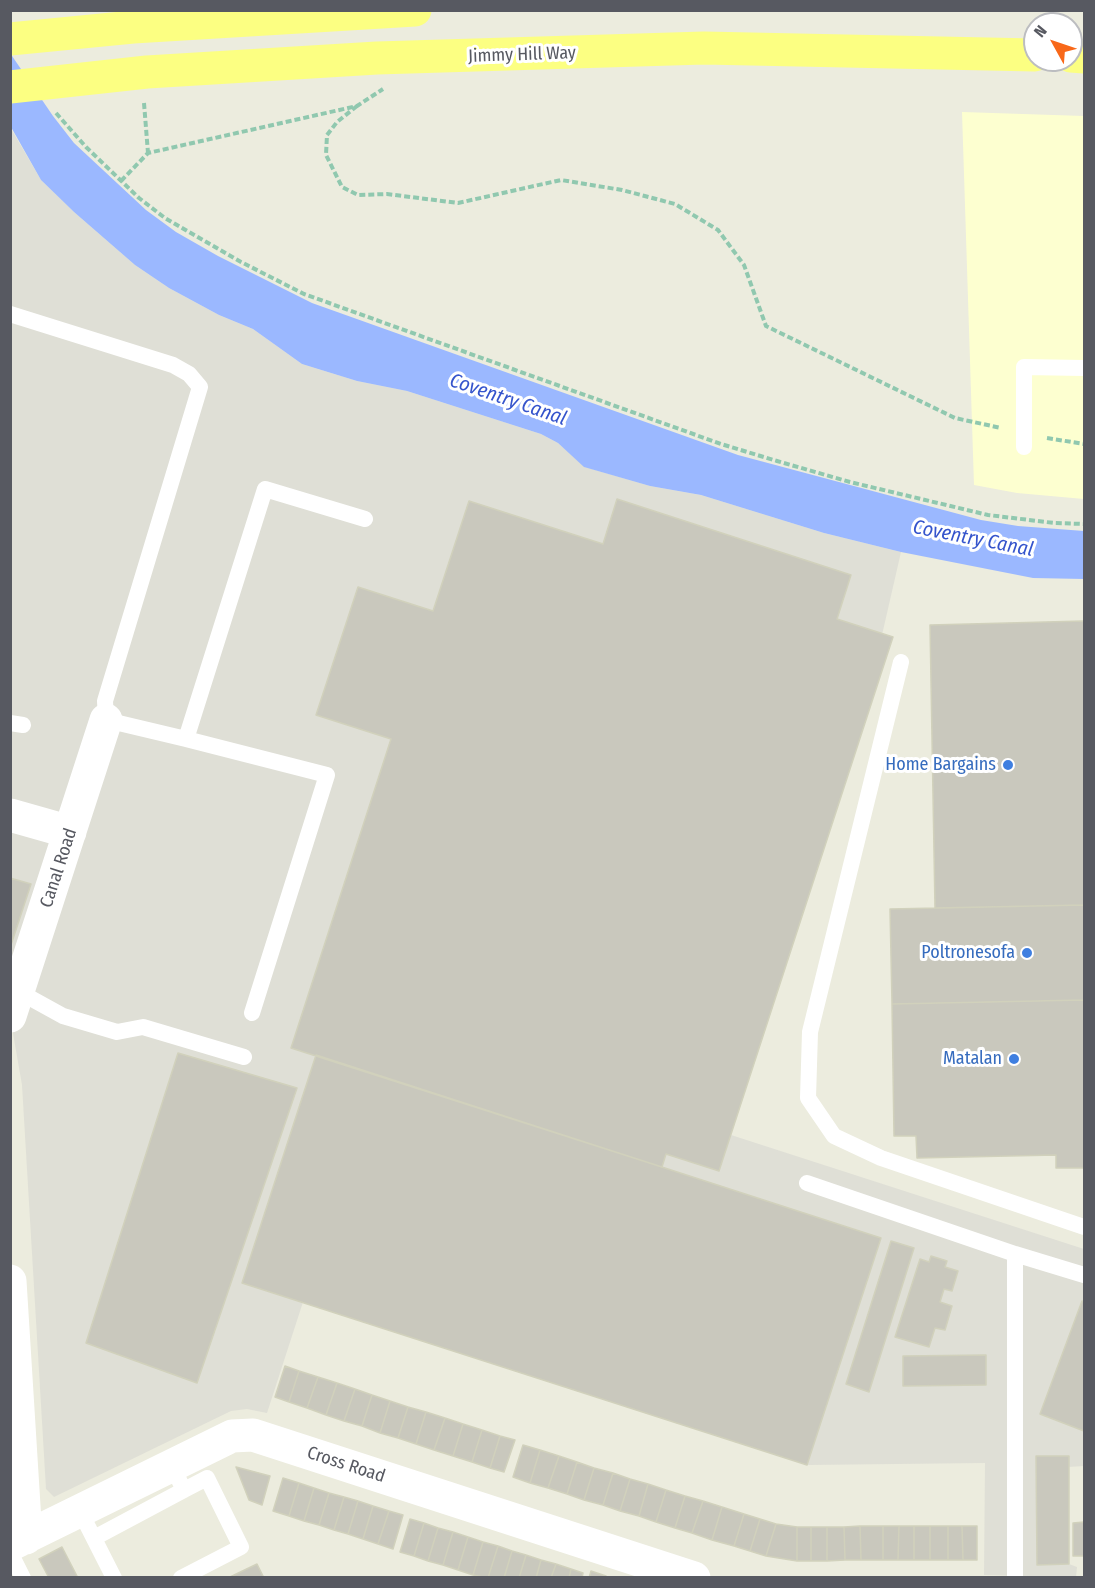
<!DOCTYPE html>
<html>
<head>
<meta charset="utf-8">
<style>
	body { margin:0 }
	#map { position:relative; width:1095px; height:1588px; overflow:hidden; background:#ececde; font-family:"Fira Sans Condensed",sans-serif }
	canvas { display:block }
	.frame { position:absolute; inset:0; border:12px solid #575961; pointer-events:none }
	.north { position:absolute; left:1023px; top:12px; width:60px; height:60px; box-sizing:border-box; background:#fff; border:2px solid #bcbdc0; border-radius:50%; rotate:310deg; font-size:16px; font-weight:700; line-height:24px; text-align:center; color:#575961 }
	.north::after { content:''; display:block; margin:auto; width:21px; height:27px; background:#f86819; clip-path:polygon(50% 0,100% 100%,50% 72%,0 100%) }
</style>
</head>
<body>
<div id="map">
<canvas width="1095" height="1588"></canvas>
<div class="frame"></div>
<div class="north">N</div>
</div>
<script>
const g = document.querySelector('canvas').getContext('2d');
g.lineJoin = 'round';
function fill(path, color) {
  g.fillStyle = color;
  g.fill(path, 'evenodd');
}
function toPath(rows) {
  const path = new Path2D();
  for (const r of rows) {
    path.moveTo(r[0], r[1]);
    for (let i = 2; i < r.length; i += 2) path.lineTo(r[i], r[i + 1]);
  }
  return path;
}
function trace(path, color, width, dash) {
  g.strokeStyle = color;
  g.lineWidth = width;
  g.lineCap = dash ? 'butt' : 'round';
  g.setLineDash(dash || []);
  g.stroke(path);
}
function write(font, color, halo, rows, align = 'center') {
  g.font = font + ' "Fira Sans Condensed",sans-serif';
  g.lineWidth = 6;
  g.setLineDash([]);
  g.textBaseline = 'middle';
  g.strokeStyle = halo;
  g.fillStyle = color;
  for (const [text, x, y, turn = 0] of rows) {
    g.save();
    g.translate(x, y);
    g.rotate((+turn || 0) * Math.PI / 180);
    g.textAlign = isNaN(turn) ? turn : align;
    if (halo) g.strokeText(text, 0, 0);
    g.fillText(text, 0, 0);
    g.restore();
  }
}
fill(toPath([
	[962,112,1084,116,1084,499,1017,493,974,485]
]), '#fdffd0');
fill(toPath([
	[10,127,41,180,74,212,135,265,169,288,219,315,253,329,302,364,357,381,407,391,541,434,558,443,585,467,650,486,701,495,824,533,901,552,882,635,893,637,731,1135,1084,1249,1084,1466,1068,1467,1069,1564,1077,1567,1076,1577,984,1575,985,1463,807,1465,303,1302,267,1413,247,1409,231,1411,54,1497,46,1489,22,1085,10,1016]
]), '#dfdfd6');
fill(toPath([
	[10,53,53,116,74,143,146,210,176,232,218,256,312,303,738,455,981,520,1018,526,1084,531,1084,579,1033,578,901,552,824,533,701,495,650,486,584,467,558,443,541,434,407,391,357,381,302,364,253,329,219,315,169,288,135,265,74,212,41,180,11,127]
]), '#9bb8ff');
const building = toPath([
	[617,499,851,575,837,619,893,637,719,1171,666,1154,662,1167,291,1048,391,739,316,715,358,587,433,611,469,501,603,544,617,499],
	[1084,621,1084,905,935,908,930,625,1084,621],
	[10,878,31,884,10,948,10,878],
	[1084,905,1084,1000,892,1004,890,909,1084,905],
	[1084,1000,1084,1168,1056,1168,1056,1155,917,1158,916,1136,894,1136,892,1004,1084,1000],
	[178,1053,297,1088,197,1383,86,1343,178,1053],
	[316,1055,881,1238,807,1465,242,1283,316,1055],
	[891,1241,914,1248,869,1392,846,1384,891,1241],
	[931,1256,947,1261,945,1267,958,1271,952,1291,944,1289,940,1302,952,1306,945,1330,935,1328,929,1347,895,1337,920,1259,929,1262,931,1256],
	[1082,1301,1084,1302,1084,1431,1040,1414,1082,1301],
	[986,1355,986,1385,903,1386,903,1356,986,1355],
	[285,1366,299,1371,289,1402,275,1397,285,1366],
	[299,1371,318,1377,307,1408,289,1402,299,1371],
	[318,1377,337,1383,326,1415,307,1408,318,1377],
	[337,1383,355,1389,344,1421,326,1415,337,1383],
	[355,1389,372,1395,362,1426,344,1421,355,1389],
	[372,1395,390,1401,380,1433,362,1426,372,1395],
	[390,1401,408,1407,398,1438,380,1433,390,1401],
	[408,1407,426,1412,416,1444,398,1438,408,1407],
	[426,1412,445,1418,434,1450,416,1444,426,1412],
	[445,1418,463,1424,453,1456,434,1450,445,1418],
	[463,1424,482,1430,472,1462,453,1456,463,1424],
	[482,1430,500,1436,490,1468,472,1462,482,1430],
	[500,1436,515,1440,504,1472,490,1468,500,1436],
	[523,1445,540,1450,530,1483,513,1477,523,1445],
	[540,1450,559,1456,548,1488,530,1483,540,1450],
	[559,1456,577,1462,567,1494,548,1488,559,1456],
	[1036,1456,1069,1456,1069,1564,1037,1565,1036,1456],
	[577,1462,594,1468,584,1500,567,1494,577,1462],
	[236,1467,270,1476,262,1505,249,1500,236,1467],
	[594,1468,613,1473,603,1505,584,1500,594,1468],
	[613,1473,630,1479,620,1511,603,1505,613,1473],
	[283,1478,299,1483,289,1516,273,1511,283,1478],
	[630,1479,648,1484,639,1516,620,1511,630,1479],
	[299,1483,314,1488,304,1521,289,1516,299,1483],
	[648,1484,666,1490,656,1522,639,1516,648,1484],
	[314,1488,329,1493,319,1525,304,1521,314,1488],
	[666,1490,685,1496,675,1528,656,1522,666,1490],
	[329,1493,344,1497,334,1530,319,1525,329,1493],
	[685,1496,703,1501,692,1533,675,1528,685,1496],
	[344,1497,358,1501,348,1534,334,1530,344,1497],
	[358,1501,373,1506,363,1539,348,1534,358,1501],
	[703,1501,722,1507,712,1540,692,1533,703,1501],
	[373,1506,389,1511,378,1544,363,1539,373,1506],
	[722,1507,744,1514,734,1546,712,1540,722,1507],
	[389,1511,403,1515,393,1549,378,1544,389,1511],
	[744,1514,760,1519,750,1551,734,1546,744,1514],
	[410,1519,424,1523,414,1556,400,1552,410,1519],
	[760,1519,776,1524,766,1556,750,1551,760,1519],
	[1084,1522,1084,1556,1073,1556,1073,1523,1084,1522],
	[424,1523,438,1528,428,1561,414,1556,424,1523],
	[776,1524,797,1527,797,1561,766,1556,776,1524],
	[860,1526,883,1526,883,1560,861,1560,860,1526],
	[860,1526,861,1560,845,1560,844,1527,860,1526],
	[883,1526,899,1526,898,1560,883,1560,883,1526],
	[899,1526,914,1526,914,1560,898,1560,899,1526],
	[914,1526,930,1526,930,1560,914,1560,914,1526],
	[930,1526,948,1526,948,1560,930,1560,930,1526],
	[948,1526,962,1526,963,1560,948,1560,948,1526],
	[962,1526,977,1526,977,1560,963,1560,962,1526],
	[797,1527,811,1527,811,1561,797,1561,797,1527],
	[811,1527,827,1527,827,1561,811,1561,811,1527],
	[827,1527,844,1527,845,1560,827,1561,827,1527],
	[438,1528,453,1532,443,1565,428,1561,438,1528],
	[453,1532,468,1537,458,1570,443,1565,453,1532],
	[468,1537,483,1542,473,1575,458,1570,468,1537],
	[483,1542,498,1546,488,1578,473,1575,483,1542],
	[498,1546,512,1551,504,1578,488,1578,498,1546],
	[62,1547,78,1578,49,1578,39,1559,62,1547],
	[512,1551,526,1555,519,1578,504,1578,512,1551],
	[526,1555,541,1560,536,1578,519,1578,526,1555],
	[541,1560,556,1564,551,1578,536,1578,541,1560],
	[257,1564,264,1578,228,1578,257,1564],
	[556,1564,571,1569,569,1578,551,1578,556,1564],
	[571,1569,583,1573,582,1578,569,1578,571,1569],
	[591,1571,606,1576,606,1578,589,1578,591,1571]
]);
fill(building, '#c9c8bd');
trace(building, '#d1d1bc', 1.5);
trace(toPath([
	[144,103,148,153],
	[357,106,337,122,327,135,326,155,342,187,358,195,387,194,458,203,561,180,622,190,675,204,718,230,744,265,766,326,955,418,1001,428],
	[56,113,86,147,139,198,165,218,241,262,304,294,721,444,777,461,850,482,988,515,1054,523,1084,524],
	[121,181,148,153,357,106,383,89],
	[1047,438,1084,444]
]), '#90c8af', 4, [6, 3]);
trace(toPath([
	[10,314,173,365,189,374,200,387,105,701,106,720,186,739,265,489,365,519],
	[1024,447,1024,367,1084,368],
	[901,662,810,1032,808,1098,834,1136,881,1158,1084,1227],
	[10,723,23,725],
	[186,739,327,775,252,1013],
	[14,989,63,1016,117,1032,143,1027,244,1057],
	[807,1183,1015,1254],
	[172,1466,184,1490,207,1478,241,1547,181,1578],
	[80,1511,114,1578],
	[94,1538,184,1490],
	[10,1552,23,1578],
	[1015,1578,1015,1254,1084,1275]
]), '#fff', 16);
trace(toPath([
	[10,815,70,832],
	[10,1016,106,720],
	[10,1281,26,1538],
	[10,1545,232,1436,253,1435,694,1578]
]), '#fff', 33);
trace(toPath([
	[10,39,133,27,415,10],
	[1071,56,1084,57],
	[10,87,147,72,377,58,704,48,1035,55]
]), '#fcff82', 33);
for (const [x, y, r, color] of [
	[1008,765,6,"#3f7fe0"],
	[1027,953,6,"#3f7fe0"],
	[1014,1059,6,"#3f7fe0"]
]) {
  const dot = new Path2D();
  dot.arc(x, y, r, 0, 2 * Math.PI);
  g.fillStyle = color;
  g.fill(dot);
  trace(dot, '#fff', 2);
}
write('18px', '#575961', '#fff', [
	["Jimmy Hill Way",522,55,-2],
	["Canal Road",59,868,-72],
	["Cross Road",346,1465,18]
]);
write('18px', '#366cbe', '#fff', [
	["Home Bargains",996,765],
	["Poltronesofa",1015,953],
	["Matalan",1002,1059]
], 'right');
write('italic 20px', '#3554cc', '#fff', [
	["Coventry Canal",508,400,19],
	["Coventry Canal",973,539,11]
]);
</script>
</body>
</html>
